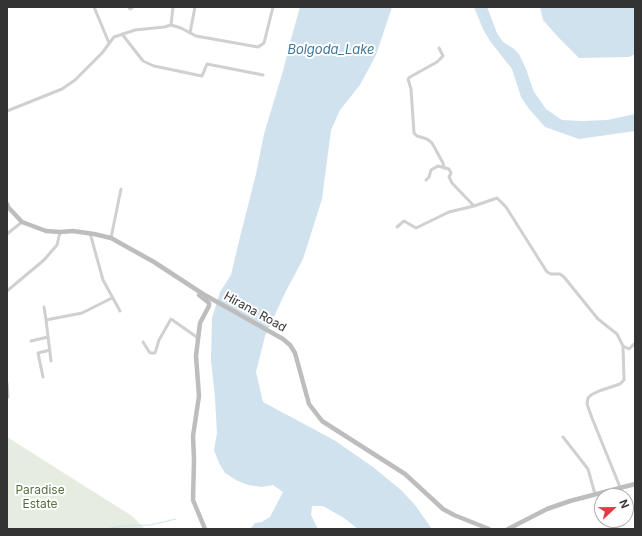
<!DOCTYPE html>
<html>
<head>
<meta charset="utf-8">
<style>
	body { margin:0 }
	#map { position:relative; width:642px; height:536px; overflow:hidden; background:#fff; font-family:Inter,sans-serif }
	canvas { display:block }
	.frame { position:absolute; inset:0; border:8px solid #333; pointer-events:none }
	.north { position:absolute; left:594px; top:488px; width:40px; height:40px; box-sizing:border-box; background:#fff; border:1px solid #adadad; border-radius:50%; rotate:68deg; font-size:11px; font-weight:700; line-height:16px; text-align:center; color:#333 }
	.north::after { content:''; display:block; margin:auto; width:14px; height:18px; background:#e63946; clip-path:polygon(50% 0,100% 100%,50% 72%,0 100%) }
</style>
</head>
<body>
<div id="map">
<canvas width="642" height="536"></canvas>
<div class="frame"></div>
<div class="north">N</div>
</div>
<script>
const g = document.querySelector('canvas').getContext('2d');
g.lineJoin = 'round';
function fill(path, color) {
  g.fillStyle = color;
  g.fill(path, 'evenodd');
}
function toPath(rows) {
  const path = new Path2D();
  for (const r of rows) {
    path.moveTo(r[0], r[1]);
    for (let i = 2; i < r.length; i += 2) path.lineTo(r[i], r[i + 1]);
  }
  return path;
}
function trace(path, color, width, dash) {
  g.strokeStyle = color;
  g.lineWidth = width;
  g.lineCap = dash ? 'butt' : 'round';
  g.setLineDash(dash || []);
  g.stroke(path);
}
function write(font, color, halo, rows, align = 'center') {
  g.font = font + ' Inter,sans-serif';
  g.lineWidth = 4;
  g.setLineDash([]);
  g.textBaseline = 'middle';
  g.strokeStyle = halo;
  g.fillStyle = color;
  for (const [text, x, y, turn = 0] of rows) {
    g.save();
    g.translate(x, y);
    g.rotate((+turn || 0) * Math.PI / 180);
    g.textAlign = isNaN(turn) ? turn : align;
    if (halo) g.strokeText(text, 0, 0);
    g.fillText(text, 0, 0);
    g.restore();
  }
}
fill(toPath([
	[7,437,132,516,145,529,7,529]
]), '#e6ecdf');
fill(toPath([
	[300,7,392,7,376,55,360,85,340,110,331,130,322,199,303,259,285,293,265,336,256,372,263,402,334,440,373,467,401,490,415,505,432,529,358,529,344,518,323,506,312,506,311,515,318,529,250,529,255,523,262,522,270,517,283,492,273,485,262,487,248,485,236,480,225,473,219,463,214,450,217,433,215,398,211,360,212,318,220,292,231,275,240,237,256,174,264,134,283,71,291,39],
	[474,7,487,7,497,33,503,42,513,48,519,54,526,69,534,92,546,109,562,120,582,121,607,120,635,114,635,131,579,139,545,127,529,109,521,97,512,69,490,41,483,29],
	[540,7,635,7,635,54,629,57,579,58,559,38,543,20]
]), '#cfe2ee');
trace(toPath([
	[105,529,122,526,150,525,176,519]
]), '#cfe2ee', 1);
trace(toPath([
	[94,7,109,43],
	[129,7,130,9,133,7],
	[171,25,173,7],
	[190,33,195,7],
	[122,34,143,61,154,66,202,76,207,64,263,75],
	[439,48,443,56,437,62,410,77,408,79,411,89,414,133,417,136,427,139,432,143,443,163,444,168],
	[7,111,62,89,75,80,102,53,114,37,135,30,164,27,171,25,181,28,196,36,258,47,264,43,273,7],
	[426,180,429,177,431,170,438,166,449,169,451,173,449,177,452,183,474,206],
	[397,227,404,221,416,228,449,212,474,206,497,198,506,207,547,272,551,274,560,274,564,277,598,319,617,334,623,346,624,380,620,384,599,391,591,395,588,398,587,404,592,418,620,487],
	[90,233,103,280,120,311],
	[7,234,22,222],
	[111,238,121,189],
	[7,291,44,260,57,245,60,232],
	[44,307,46,320,82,313,112,298],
	[46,320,51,361],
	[31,341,48,337],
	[143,342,150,353,155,353,159,340,171,319,198,338],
	[623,346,629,349,635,343],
	[43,377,38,353,50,350],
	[7,383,8,397],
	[563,437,588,469,595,494]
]), '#d0d0d0', 3);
trace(toPath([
	[7,204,8,207,22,222,46,231,60,232,73,231,94,234,111,238,154,262,203,294,283,339,290,345,295,353,309,404,322,421,405,474,443,509,454,515,489,529],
	[199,295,209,303,209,306,200,323,196,356,199,396,193,436,194,460,193,500,205,529],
	[508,529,547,509,570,501,635,484]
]), '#bdbdbd', 4.5);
write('12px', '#333', '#fff', [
	["Hirana Road",255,312,29]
]);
write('12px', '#56703f', '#fff', [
	["Paradise",40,490],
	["Estate",40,504]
]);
write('italic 13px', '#3f7597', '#fff', [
	["Bolgoda_Lake",331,50]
]);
</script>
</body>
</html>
